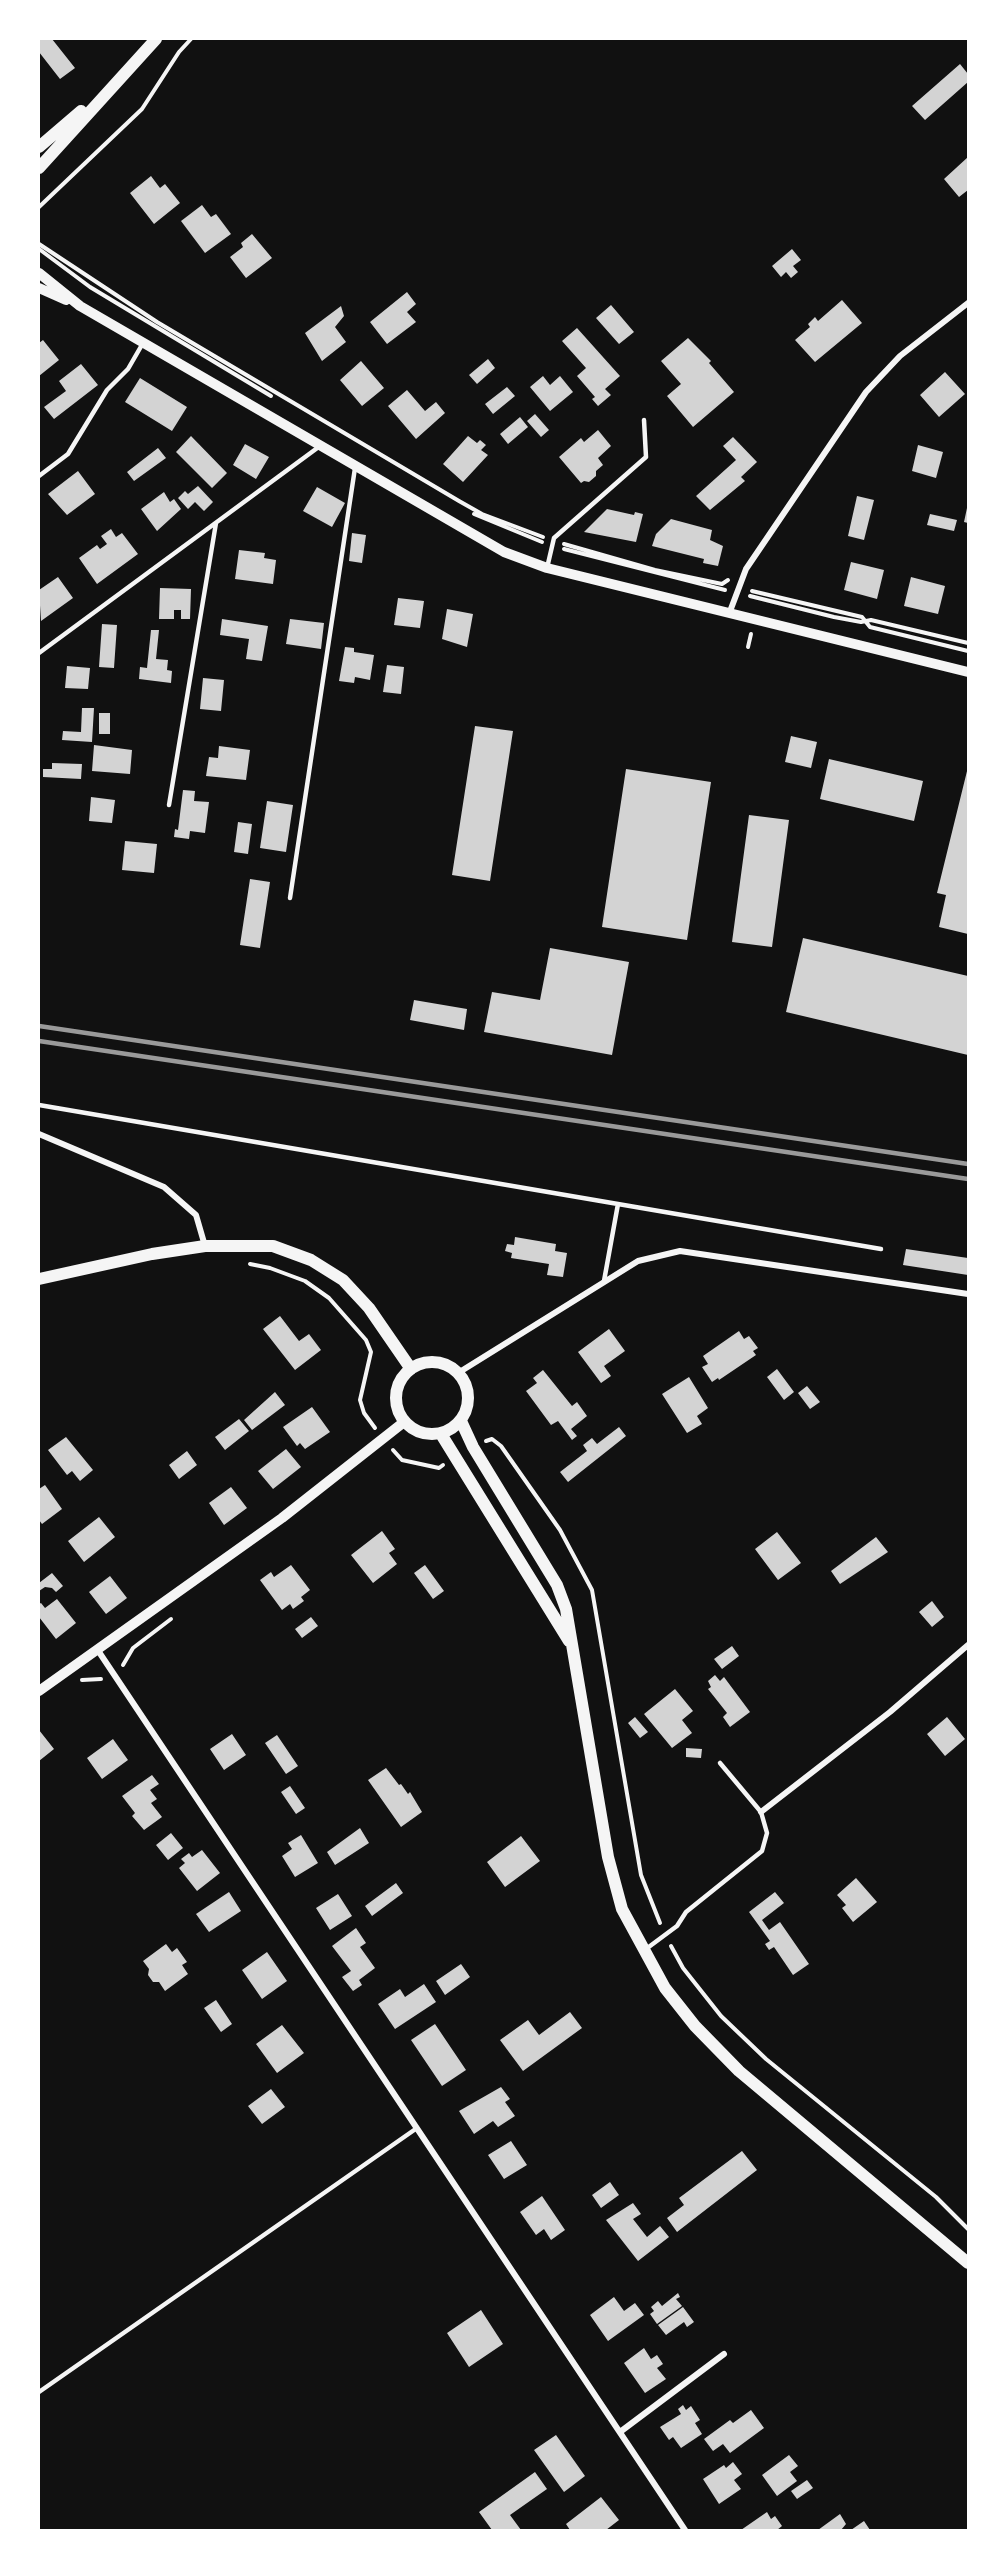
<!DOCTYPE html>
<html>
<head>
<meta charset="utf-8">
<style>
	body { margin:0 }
	#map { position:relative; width:1007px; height:2569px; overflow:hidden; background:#111; font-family:"Nunito Sans",sans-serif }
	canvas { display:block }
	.frame { position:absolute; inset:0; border:40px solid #fff; pointer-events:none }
</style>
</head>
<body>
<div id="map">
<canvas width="1007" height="2569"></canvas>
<div class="frame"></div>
</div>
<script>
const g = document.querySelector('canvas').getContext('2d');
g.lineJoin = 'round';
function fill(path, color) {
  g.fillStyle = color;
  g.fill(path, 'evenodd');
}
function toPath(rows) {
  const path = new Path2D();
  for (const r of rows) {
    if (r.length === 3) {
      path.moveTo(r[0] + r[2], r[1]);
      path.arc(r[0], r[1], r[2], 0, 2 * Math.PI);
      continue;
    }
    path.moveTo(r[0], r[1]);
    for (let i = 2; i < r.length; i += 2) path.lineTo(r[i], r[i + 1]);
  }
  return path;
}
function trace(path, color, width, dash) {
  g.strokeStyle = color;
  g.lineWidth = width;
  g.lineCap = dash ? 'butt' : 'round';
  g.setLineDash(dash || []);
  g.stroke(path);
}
fill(toPath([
	[39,39,52,39,75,68,60,79,39,52],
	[960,64,968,74,968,82,925,120,912,106],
	[968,157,968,190,959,197,944,179],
	[151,176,160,188,165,184,180,203,154,224,130,193],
	[202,205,211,217,216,214,231,234,205,253,181,221],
	[252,234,272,258,246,278,230,257,243,247,241,243],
	[792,249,801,260,793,266,798,272,791,278,786,272,781,277,772,266],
	[407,292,416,304,407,312,416,322,387,344,370,322],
	[842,300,862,323,815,362,795,340,810,327,808,324,815,317,818,321],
	[611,305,634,332,619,344,596,318],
	[341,306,344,316,335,327,346,342,322,361,305,333],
	[577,328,620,376,605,389,611,395,598,406,592,399,595,397,577,376,586,368,562,341],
	[688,338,711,361,709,363,734,392,693,427,667,396,681,384,661,361],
	[43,340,59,360,39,376,39,343],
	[488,359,495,368,477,384,469,375],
	[361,361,384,388,362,406,340,380],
	[81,364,98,385,54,419,44,407,66,391,59,381],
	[945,372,965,394,939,417,920,395],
	[543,376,550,385,560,376,573,392,550,411,530,387],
	[140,378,187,407,172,431,125,402],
	[507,387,515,396,493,414,485,404],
	[407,390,425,411,436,402,445,413,416,439,388,406],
	[535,414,549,430,541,437,527,421],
	[520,417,528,427,508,444,500,434],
	[598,430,611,446,598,458,603,465,596,471,596,476,589,482,584,481,581,483,559,457,581,438,584,442],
	[191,436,227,473,212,488,176,452],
	[468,436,477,443,480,440,486,445,481,450,488,455,463,482,443,464],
	[733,437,757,462,741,477,745,481,710,510,696,496,736,460,723,446],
	[245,444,269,457,256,479,233,465],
	[918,445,943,452,936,478,912,471],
	[158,448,166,458,134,481,127,472],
	[78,471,95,494,67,515,48,494],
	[198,486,213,502,204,511,195,502,188,509,178,498,185,491,188,494],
	[317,487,345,503,332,527,303,511],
	[164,492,170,502,174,499,181,509,157,531,141,509],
	[857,496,874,500,864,540,848,536],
	[967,508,968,508,968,523,964,522],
	[607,509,634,515,635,512,643,514,636,542,584,532],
	[930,514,957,520,954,531,927,525],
	[671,519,712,530,710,540,723,546,718,566,703,563,704,559,652,546,656,534],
	[111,529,116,537,122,533,138,554,97,584,79,558,97,545,100,549,107,544,101,536],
	[352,533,366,535,362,563,349,561],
	[239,550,265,553,264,558,276,560,273,584,235,579],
	[851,562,884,570,877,599,844,590],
	[58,577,73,598,41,621,39,590],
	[911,577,945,586,938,614,904,606],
	[160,588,191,589,190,619,181,619,181,610,174,610,174,619,159,619],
	[398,598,424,601,420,628,394,625],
	[447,609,473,614,467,647,442,639],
	[222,619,268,626,262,661,246,659,249,639,220,635],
	[290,619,324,623,321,649,286,644],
	[102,624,117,625,114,668,99,667],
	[151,630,159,630,156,659,168,660,167,670,172,671,171,683,139,679,140,667,147,668],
	[345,647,354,648,354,652,374,655,370,680,355,677,354,683,339,681],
	[387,665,404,667,401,694,383,692],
	[67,666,90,668,88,689,65,688],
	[203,678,224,680,221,711,200,709],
	[82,708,94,708,92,742,62,740,63,731,81,732],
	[99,713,110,713,110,734,99,734],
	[475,726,513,731,490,881,452,875],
	[791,736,817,742,811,768,785,762],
	[94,745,132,750,130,774,92,771],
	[219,746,250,750,246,780,206,776,209,757,218,758],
	[829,759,923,781,914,821,820,799],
	[52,763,82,764,81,779,43,777,43,769,52,769],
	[968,767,968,934,939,927,946,895,937,893],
	[626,769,711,782,687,940,602,927],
	[183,790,195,791,194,801,209,802,205,833,190,831,189,839,174,837,175,829,178,830],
	[91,797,115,800,112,823,89,821],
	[267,801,293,805,286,852,260,848],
	[749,815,789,820,772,947,732,942],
	[238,822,252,824,248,854,234,852],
	[125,841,157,844,154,873,122,870],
	[250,879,270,882,260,948,240,945],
	[803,938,968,976,968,1055,786,1012],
	[550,948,629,962,612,1055,484,1032,492,992,540,1000],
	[414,1000,467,1009,464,1030,410,1020],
	[515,1237,556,1244,555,1251,567,1253,563,1277,547,1275,549,1264,511,1258,512,1253,505,1251,507,1244,514,1245],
	[906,1249,968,1258,968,1275,903,1265],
	[280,1316,299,1341,309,1334,321,1350,295,1370,263,1329],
	[609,1329,625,1351,604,1366,611,1376,601,1383,578,1352],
	[739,1331,744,1339,749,1336,758,1348,753,1351,756,1355,719,1380,718,1378,712,1382,702,1367,708,1364,703,1356],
	[777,1369,794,1392,784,1400,767,1377],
	[543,1370,572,1406,577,1402,587,1416,571,1429,577,1436,572,1440,558,1421,551,1425,526,1391,537,1383,533,1378],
	[689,1377,708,1408,697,1416,702,1424,687,1433,662,1394],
	[807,1386,820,1402,810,1409,798,1393],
	[275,1392,285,1405,252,1430,244,1420],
	[312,1407,330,1432,305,1449,300,1443,297,1446,283,1427],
	[239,1419,249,1431,225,1450,215,1437],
	[619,1427,626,1436,568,1482,560,1472,587,1451,583,1445,592,1438,597,1444],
	[66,1437,93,1470,80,1481,72,1471,67,1475,48,1450],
	[286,1449,301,1467,273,1489,258,1471],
	[187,1451,197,1465,179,1479,169,1465],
	[45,1485,62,1509,42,1524,39,1520,39,1489],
	[231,1487,247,1508,224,1525,209,1503],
	[99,1517,115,1537,84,1562,68,1541],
	[382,1531,395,1549,389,1553,397,1564,373,1583,351,1555],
	[777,1532,801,1563,778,1580,755,1549],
	[876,1537,888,1552,840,1584,831,1571],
	[291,1565,310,1590,301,1597,304,1601,293,1609,290,1604,282,1610,260,1580,271,1572,274,1577],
	[425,1565,444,1591,433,1599,414,1573],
	[52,1573,63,1586,56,1592,52,1588,45,1587,39,1591,39,1583],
	[110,1576,127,1598,106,1614,89,1592],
	[57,1599,76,1623,56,1639,39,1617,39,1604,41,1603,45,1608],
	[932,1601,944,1617,932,1627,919,1612],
	[311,1617,318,1626,302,1638,295,1629],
	[732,1646,739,1656,722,1669,714,1659],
	[715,1675,720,1681,724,1677,750,1712,730,1727,723,1717,727,1713,708,1689,711,1687,708,1681],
	[675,1689,693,1711,682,1720,692,1733,672,1748,644,1714],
	[635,1717,648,1732,640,1738,628,1723],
	[947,1717,965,1739,945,1756,927,1734],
	[39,1730,54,1749,39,1761],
	[232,1734,246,1755,224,1770,210,1749],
	[277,1735,298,1766,286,1774,265,1743],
	[113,1739,128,1760,102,1779,87,1758],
	[686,1748,702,1749,701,1758,686,1757],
	[386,1768,399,1785,401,1784,408,1794,410,1792,422,1812,401,1827,368,1780],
	[152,1775,159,1784,150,1790,157,1799,151,1803,162,1817,144,1830,132,1816,135,1813,122,1796],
	[290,1786,305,1808,296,1814,281,1792],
	[360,1828,369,1843,335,1865,327,1852],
	[171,1833,183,1848,168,1860,156,1845],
	[301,1835,318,1863,295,1877,282,1856,292,1849,288,1843],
	[521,1836,540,1861,505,1887,487,1862],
	[202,1850,220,1873,197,1891,179,1868,185,1863,181,1859,189,1853,192,1857],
	[856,1878,877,1902,853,1922,842,1908,846,1905,837,1895],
	[396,1883,403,1893,372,1916,365,1906],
	[229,1892,241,1911,209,1932,196,1914],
	[775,1892,784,1903,762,1920,769,1930,780,1922,809,1964,793,1975,774,1947,769,1950,765,1944,770,1941,749,1912],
	[338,1894,352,1916,330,1930,316,1908],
	[356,1928,366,1943,360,1947,375,1968,359,1980,362,1985,353,1991,342,1977,351,1971,332,1946],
	[166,1944,172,1952,177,1948,187,1962,182,1965,188,1974,165,1991,159,1982,153,1982,148,1975,149,1969,143,1961],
	[267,1952,287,1981,262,1999,242,1970],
	[461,1964,470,1977,445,1995,436,1981],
	[424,1984,436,2002,395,2029,378,2004,400,1989,405,1997],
	[216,2000,232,2024,221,2032,204,2008],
	[570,2012,582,2028,523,2071,500,2040,528,2020,539,2035],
	[435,2024,466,2070,442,2086,411,2040],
	[282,2025,304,2053,277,2073,256,2044],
	[501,2087,510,2099,505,2102,515,2116,498,2127,493,2121,474,2134,459,2111],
	[271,2089,285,2107,262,2124,248,2106],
	[511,2141,527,2165,504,2179,488,2155],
	[742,2151,757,2170,677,2232,667,2218,684,2205,679,2198],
	[610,2182,619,2195,601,2208,592,2195],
	[542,2196,565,2230,551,2240,544,2229,536,2235,520,2212],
	[633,2203,641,2214,633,2219,647,2237,660,2226,669,2237,638,2261,606,2220],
	[678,2293,680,2297,676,2299,682,2306,657,2324,650,2314,654,2311,651,2307,658,2301,662,2306],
	[614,2297,624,2311,635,2303,644,2315,608,2341,590,2315],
	[683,2307,694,2322,687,2327,684,2322,666,2335,658,2325],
	[481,2310,503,2344,469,2367,447,2333],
	[644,2348,651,2359,657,2355,663,2364,657,2368,666,2379,645,2393,624,2363],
	[683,2405,686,2410,691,2406,700,2420,695,2423,702,2434,681,2448,673,2437,669,2440,660,2427,681,2414,678,2409],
	[751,2410,764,2428,730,2453,723,2444,713,2451,704,2439,730,2420,733,2423],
	[556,2435,585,2476,564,2492,534,2450],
	[789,2455,798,2466,790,2472,797,2481,777,2496,762,2475],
	[733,2462,742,2474,734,2480,741,2489,719,2504,703,2479,724,2465,726,2468],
	[535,2472,547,2489,510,2515,521,2530,492,2530,479,2512],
	[807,2480,813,2488,797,2499,791,2491],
	[601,2497,619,2520,606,2530,570,2530,566,2524],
	[767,2512,771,2519,775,2516,782,2526,777,2530,741,2530],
	[840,2514,846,2524,841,2530,818,2530],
	[864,2521,870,2530,851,2530]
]), '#d3d3d3');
trace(toPath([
	[39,207,142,109,179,52,191,39],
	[39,244,157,322,459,501,482,514,543,537],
	[39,249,90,287,271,396],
	[474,514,542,542],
	[564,544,655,570,722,584,728,580],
	[564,549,725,590],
	[752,591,862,617,870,627,968,651],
	[750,596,834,617,861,622,871,620,968,643],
	[748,647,751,634],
	[250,1264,270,1268,305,1281,329,1298,366,1340,371,1352,360,1400,364,1413,375,1428],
	[486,1441,492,1439,501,1446,560,1530,592,1590,641,1875,660,1923],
	[393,1450,402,1460,439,1468,443,1465],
	[123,1665,133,1648,171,1619],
	[82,1680,101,1679],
	[671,1946,683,1968,721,2016,766,2059,936,2197,968,2229]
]), '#f5f5f5', 4);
trace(toPath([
	[39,476,68,454,107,390,128,369,143,343],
	[547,568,554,538,646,457,644,420],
	[39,653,320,446],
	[169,805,216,523],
	[290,898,355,468],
	[39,1105,618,1204],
	[604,1281,618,1204,881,1249],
	[646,1949,677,1926,686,1912,762,1851,767,1833,761,1812,720,1763],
	[39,2392,417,2128]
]), '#f5f5f5', 4.5);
trace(toPath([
	[729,614,746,569,866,392,900,356,968,303],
	[39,1134,164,1187,196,1215,205,1246],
	[458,1373,638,1261,680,1251,968,1294],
	[97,1649,685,2530],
	[761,1812,890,1712,968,1645],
	[620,2432,724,2354]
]), '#f5f5f5', 6);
trace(toPath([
	[39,273,80,306,504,552,547,568,968,672],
	[39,288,66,300],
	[39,1691,282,1518,404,1422]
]), '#f5f5f5', 10);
trace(toPath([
	[39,147,81,111],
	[39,168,156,39],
	[39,1279,152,1254,205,1246,273,1246,311,1260,343,1280,369,1308,411,1369],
	[432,1398,36],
	[461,1421,473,1447,557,1585,566,1609,608,1857,622,1909,665,1988,695,2026,739,2071,968,2263],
	[441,1434,569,1641]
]), '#f5f5f5', 12);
trace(toPath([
	[39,1026,968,1164],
	[39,1041,968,1179]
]), '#9a9a9a', 4.5);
</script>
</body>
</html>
